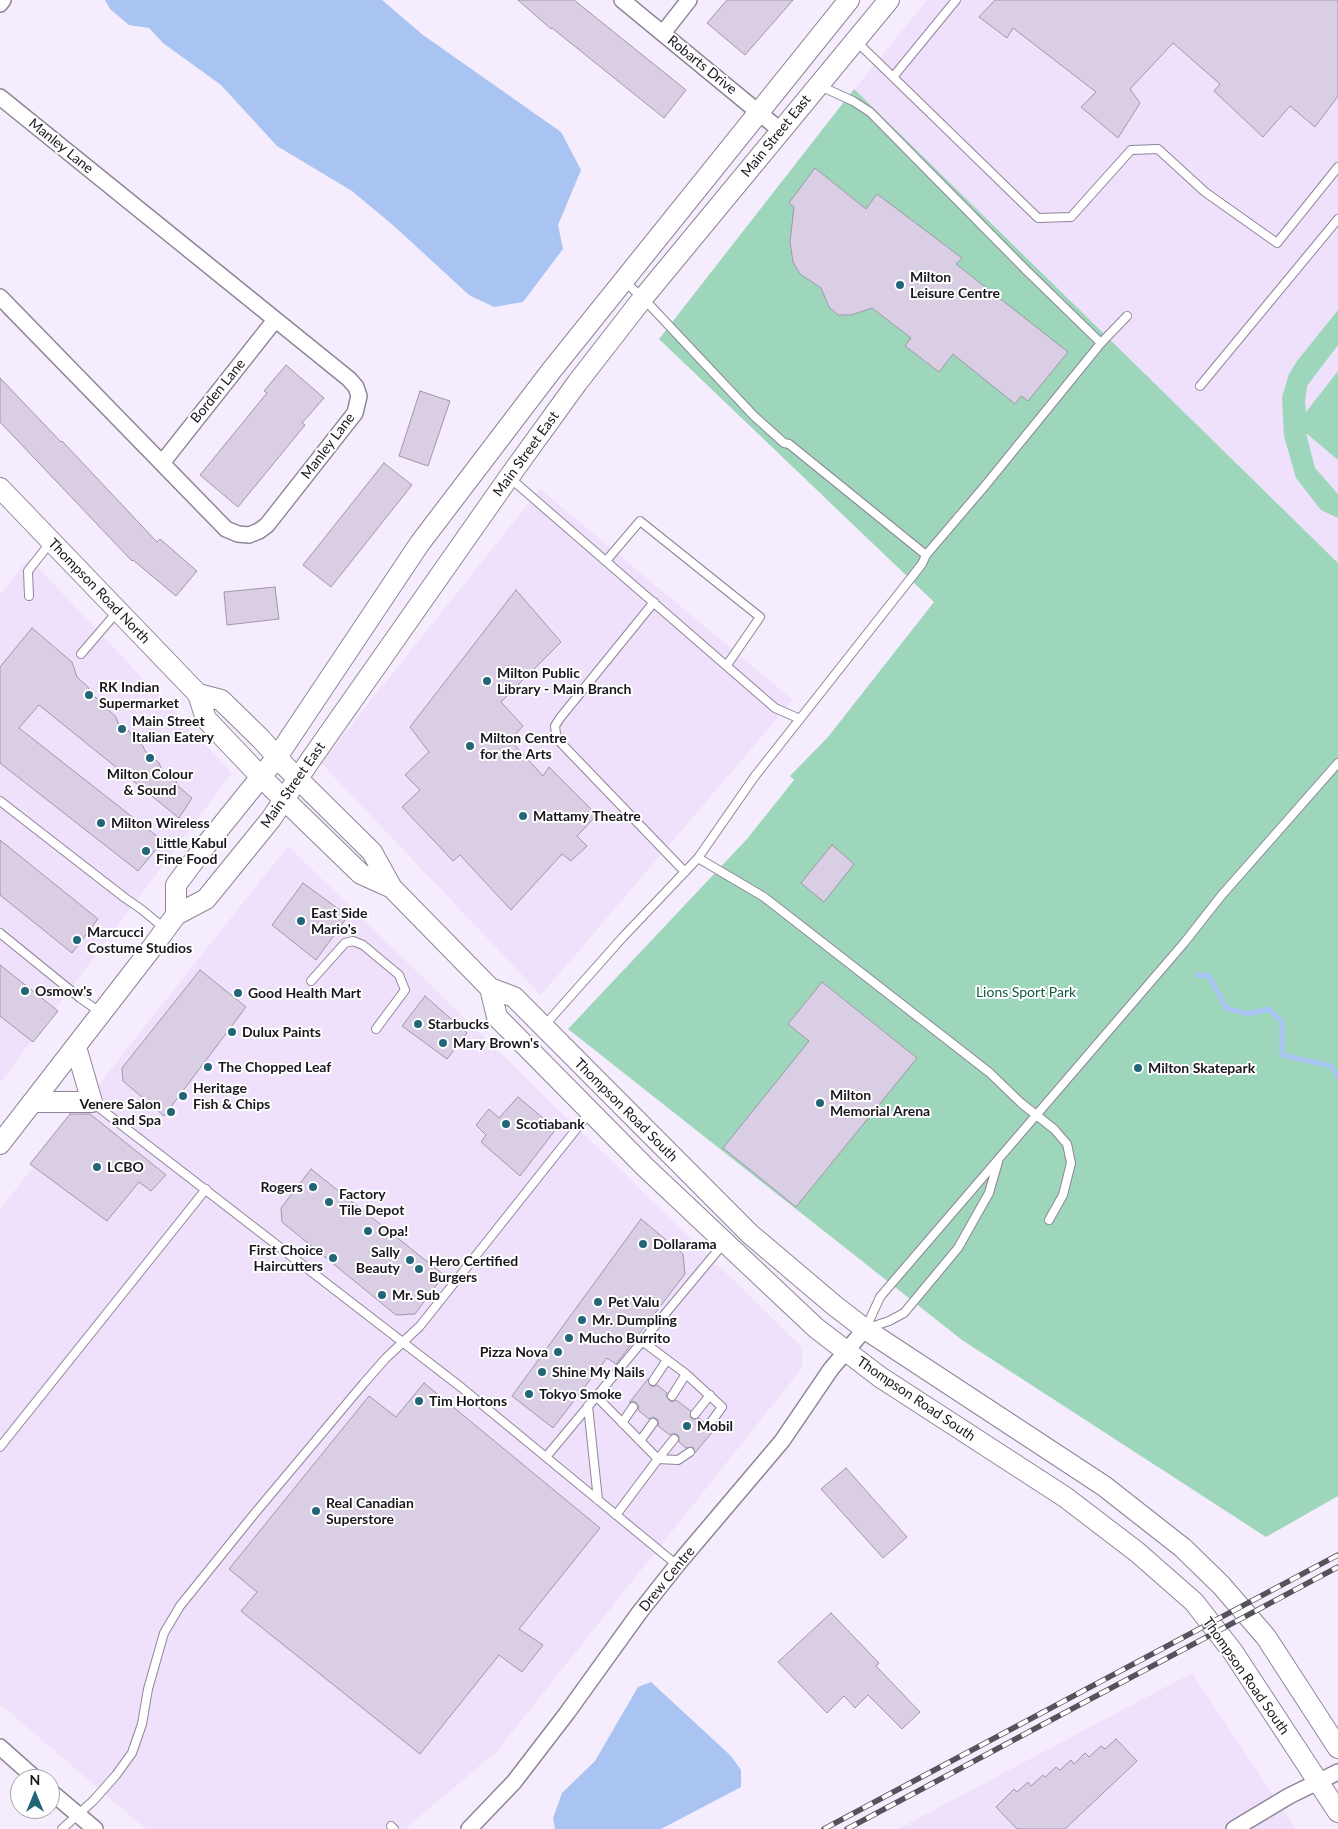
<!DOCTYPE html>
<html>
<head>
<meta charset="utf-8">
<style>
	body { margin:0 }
	#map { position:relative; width:1338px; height:1829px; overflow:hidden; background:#f5ecfd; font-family:Lato,sans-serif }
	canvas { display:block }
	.north { position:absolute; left:10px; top:1769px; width:50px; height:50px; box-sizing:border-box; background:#fff; border:1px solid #a3a2a5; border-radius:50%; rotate:0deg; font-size:14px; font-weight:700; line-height:20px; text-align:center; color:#1a171e }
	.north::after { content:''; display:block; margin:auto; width:18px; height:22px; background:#226577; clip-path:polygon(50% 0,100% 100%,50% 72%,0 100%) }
</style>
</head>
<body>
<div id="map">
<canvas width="1338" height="1829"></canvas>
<div class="north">N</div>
</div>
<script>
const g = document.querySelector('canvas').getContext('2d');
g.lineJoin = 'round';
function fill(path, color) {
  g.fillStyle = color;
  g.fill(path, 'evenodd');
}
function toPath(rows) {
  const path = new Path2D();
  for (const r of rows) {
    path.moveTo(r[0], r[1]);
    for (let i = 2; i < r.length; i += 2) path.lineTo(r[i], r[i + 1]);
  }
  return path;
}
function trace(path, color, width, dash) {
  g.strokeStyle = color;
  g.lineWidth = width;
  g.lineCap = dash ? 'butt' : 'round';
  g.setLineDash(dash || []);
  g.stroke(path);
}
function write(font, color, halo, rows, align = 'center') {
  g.font = font + ' Lato,sans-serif';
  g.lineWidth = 4;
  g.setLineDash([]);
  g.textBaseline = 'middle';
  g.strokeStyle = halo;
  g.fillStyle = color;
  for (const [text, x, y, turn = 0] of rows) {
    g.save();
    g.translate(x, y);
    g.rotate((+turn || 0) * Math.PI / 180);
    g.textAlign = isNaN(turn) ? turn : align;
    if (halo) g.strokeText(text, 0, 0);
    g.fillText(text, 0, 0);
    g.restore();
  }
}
fill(toPath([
	[927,0,1338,0,1338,563,854,90],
	[540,489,793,700,541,995,321,763],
	[29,558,232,773,0,1083,0,595],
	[288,846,802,1347,802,1368,497,1751,405,1829,146,1829,0,1704,0,1209],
	[1192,1673,1296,1829,898,1829]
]), '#efe1fc');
fill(toPath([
	[854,89,1338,563,1338,1496,1266,1537,962,1340,568,1029,747,839,794,780,790,776,828,737,934,602,659,339],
	[1338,310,1338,345,1307,386,1305,402,1306,412,1338,371,1338,460,1306,433,1315,468,1338,494,1338,518,1321,510,1296,478,1284,436,1282,397,1289,374,1297,361]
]), '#9dd6bb');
fill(toPath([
	[105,0,382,0,423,35,561,132,581,170,558,225,563,249,523,302,494,307,469,295,394,226,352,191,277,146,221,85,163,43,149,28,129,25,110,9],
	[651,1682,731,1756,741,1770,741,1787,661,1829,555,1829,553,1818,562,1793,595,1761,638,1687]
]), '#a9c4f2');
trace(toPath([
	[1198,975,1209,976,1226,1008,1248,1014,1269,1009,1282,1022,1282,1055,1331,1066,1338,1077]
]), '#a9c4f2', 5);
const building = toPath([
	[518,0,574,0,686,90,664,118,552,28,551,29,518,0],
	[727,0,793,0,745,55,707,23,727,0],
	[995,0,1338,0,1338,96,1315,127,1290,106,1263,137,1214,91,1220,84,1173,43,1130,89,1140,103,1118,138,1081,107,1096,92,1013,28,1007,38,979,17,995,0],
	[815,168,866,209,877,194,962,258,956,264,1068,352,1028,401,1021,396,1015,404,953,354,939,372,905,346,911,338,872,308,851,315,838,315,829,307,821,288,800,274,793,262,790,242,794,207,789,203,815,168],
	[286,365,324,398,302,423,305,425,238,507,200,475,267,393,264,391,286,365],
	[0,378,61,442,62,441,157,542,160,539,197,571,176,596,133,560,132,561,0,422,0,378],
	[420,391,450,401,428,466,399,456,420,391],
	[384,463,412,485,331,587,303,565,384,463],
	[275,587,279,619,227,625,224,592,275,587],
	[516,590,561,642,501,702,523,726,510,740,543,776,549,767,597,815,577,836,587,846,571,861,562,854,511,910,460,855,453,861,402,807,420,790,405,775,429,752,410,727,516,590],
	[32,628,72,662,77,677,88,687,91,694,103,703,105,707,116,717,118,723,129,731,132,737,143,746,145,751,159,763,162,770,176,781,178,786,192,798,179,818,39,705,19,728,163,841,138,871,0,763,0,667,32,628],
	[0,840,98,919,72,953,0,895,0,840],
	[832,845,854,864,824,902,801,883,832,845],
	[303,883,348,916,316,960,272,925,303,883],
	[0,965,58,1011,33,1042,0,1016,0,965],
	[200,970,246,1007,164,1116,123,1081,122,1068,200,970],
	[822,982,917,1058,796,1207,723,1148,809,1041,788,1024,822,982],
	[425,996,467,1033,447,1059,402,1026,425,996],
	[518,1097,556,1129,520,1176,481,1142,486,1135,476,1125,489,1109,499,1118,518,1097],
	[70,1114,90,1114,166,1175,151,1191,139,1182,107,1221,30,1164,70,1114],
	[311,1169,444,1275,415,1314,396,1315,282,1222,281,1208,311,1169],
	[641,1219,683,1254,685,1274,616,1364,607,1358,553,1428,512,1396,641,1219],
	[648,1379,650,1385,653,1387,657,1385,667,1393,666,1396,669,1400,672,1402,676,1400,691,1411,690,1416,692,1419,697,1419,699,1418,704,1422,703,1425,705,1429,714,1430,695,1453,693,1447,686,1448,679,1442,679,1437,677,1434,672,1434,670,1435,658,1426,659,1423,657,1419,653,1417,649,1419,638,1410,639,1407,637,1403,633,1401,629,1403,648,1379],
	[424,1383,600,1528,519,1629,543,1645,522,1672,499,1655,420,1754,241,1611,257,1592,229,1569,369,1396,396,1417,424,1383],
	[846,1468,907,1537,883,1558,821,1489,846,1468],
	[831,1613,879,1663,876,1666,920,1712,902,1729,868,1695,855,1708,844,1696,827,1713,778,1662,831,1613],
	[1116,1739,1137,1761,1065,1829,1017,1829,996,1807,1014,1789,1017,1792,1028,1782,1031,1786,1043,1775,1045,1777,1056,1767,1060,1770,1071,1760,1074,1764,1085,1753,1089,1757,1101,1746,1105,1749,1116,1739]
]);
fill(building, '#d9cee3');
trace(building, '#a197aa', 1);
const service = toPath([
	[856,41,1038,218,1071,217,1131,150,1158,149,1205,192,1277,243,1338,167],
	[893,77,956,0],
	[820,86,853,101,870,112,1027,271,1101,343],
	[625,282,643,298,754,416,784,443,789,444,926,555],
	[1200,386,1338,219],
	[510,478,775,708,800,719],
	[606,561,640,521,760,617,727,665],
	[29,596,28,571,50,543],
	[654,602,560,718,555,726,556,734,560,742,685,872],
	[81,654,117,612],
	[0,801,125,898,141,909,164,928],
	[698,858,764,897,990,1073,1021,1103,1054,1129,1067,1144,1071,1163,1063,1195,1049,1220],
	[0,933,80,998,100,1012],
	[311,981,345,943,353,941,363,945,399,975,405,990,376,1029],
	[544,1026,623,937,698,858,755,776,922,564,926,555,984,487,1101,343,1127,316],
	[93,1103,462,1388,677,1565],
	[866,1328,880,1297,1184,943,1221,896,1338,763],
	[868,1328,889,1321,904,1313,958,1248,989,1193,998,1162],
	[642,1341,686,1374,722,1407,709,1425],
	[653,1381,667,1360],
	[596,1396,658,1459,616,1515],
	[672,1396,686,1374],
	[588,1406,598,1500],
	[695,1414,710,1395],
	[622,1423,633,1407],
	[640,1441,653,1423],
	[0,1447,206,1189],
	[546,1457,724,1243],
	[658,1459,678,1460,690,1452],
	[658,1459,674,1439],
	[391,1826,394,1829],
	[62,1829,94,1800,116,1775,132,1753,142,1724,148,1689,164,1633,180,1606,255,1513,364,1383,386,1358,420,1326,589,1113]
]);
const minor = toPath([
	[622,0,780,130],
	[0,4,3,0],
	[663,33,689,0],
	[0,97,349,379,356,387,359,396,355,413,267,525,259,531,249,535,238,534,226,529,0,297],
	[162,463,275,320],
	[0,1747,36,1779],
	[50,1791,95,1829],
	[469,1829,514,1782,567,1713,639,1613,677,1565,782,1441,831,1369,865,1329],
	[1234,1829,1289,1796,1338,1772]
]);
const secondary = toPath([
	[0,488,198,694,206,719,262,778,361,874,392,888],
	[198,694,221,700,261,739,286,767,372,852,392,888,490,988,514,997,750,1234,835,1306,865,1329,1104,1486,1183,1548,1221,1585,1266,1637,1338,1748],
	[176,915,176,885,202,850,277,757,420,543,551,371,849,0],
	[490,988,497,1017,645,1167,816,1328,880,1377,1065,1497,1137,1552,1194,1602,1233,1652,1338,1812],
	[33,1102,92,1102,76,1047],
	[0,1144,151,949,176,915,206,899,271,819,309,762,509,477,577,383,643,298,889,0]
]);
trace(service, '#8f8598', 10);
trace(minor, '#8f8598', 18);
trace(secondary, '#8f8598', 22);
trace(service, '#fff', 8);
trace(minor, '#fff', 15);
trace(secondary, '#fff', 20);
const rail = toPath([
	[824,1829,1338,1555],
	[847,1829,1338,1567]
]);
trace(rail, '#56525b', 5.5);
trace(rail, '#fff', 4, [11]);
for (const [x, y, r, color] of [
	[900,285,5,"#226577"],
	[487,681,5,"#226577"],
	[89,695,5,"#226577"],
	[122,729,5,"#226577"],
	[470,746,5,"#226577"],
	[150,758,5,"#226577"],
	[523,816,5,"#226577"],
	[101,823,5,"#226577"],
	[146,851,5,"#226577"],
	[301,921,5,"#226577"],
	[77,940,5,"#226577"],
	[25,991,5,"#226577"],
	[238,993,5,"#226577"],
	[418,1024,5,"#226577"],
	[232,1032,5,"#226577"],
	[443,1043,5,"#226577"],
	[208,1067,5,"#226577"],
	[1138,1068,5,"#226577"],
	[183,1096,5,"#226577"],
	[820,1103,5,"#226577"],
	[171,1112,5,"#226577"],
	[506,1124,5,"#226577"],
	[97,1167,5,"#226577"],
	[313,1187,5,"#226577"],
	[329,1202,5,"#226577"],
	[368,1231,5,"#226577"],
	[643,1244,5,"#226577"],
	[333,1258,5,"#226577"],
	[410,1260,5,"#226577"],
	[419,1269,5,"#226577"],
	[382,1295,5,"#226577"],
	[598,1302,5,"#226577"],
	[582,1320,5,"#226577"],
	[569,1338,5,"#226577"],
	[558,1352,5,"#226577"],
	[542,1372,5,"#226577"],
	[529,1394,5,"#226577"],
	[419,1401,5,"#226577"],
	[687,1426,5,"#226577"],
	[316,1511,5,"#226577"]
]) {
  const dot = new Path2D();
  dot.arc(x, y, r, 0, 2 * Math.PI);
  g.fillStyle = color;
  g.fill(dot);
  trace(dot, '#fff', 2);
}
write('14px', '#1a171e', '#fff', [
	["Robarts Drive",702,65,39],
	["Main Street East",776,136,-51],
	["Manley Lane",61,146,39],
	["Borden Lane",218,391,-51],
	["Manley Lane",328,446,-53],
	["Main Street East",526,454,-54],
	["Thompson Road North",99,591,46],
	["Main Street East",293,785,-55],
	["Thompson Road South",626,1110,45],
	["Thompson Road South",916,1399,34],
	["Drew Centre",667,1579,-51],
	["Thompson Road South",1246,1676,55]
]);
write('bold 14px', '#1a171e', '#fff', [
	["Milton",910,277],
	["Leisure Centre",910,293],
	["Milton Public",497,673],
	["Library - Main Branch",497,689],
	["RK Indian",99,687],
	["Supermarket",99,703],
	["Main Street",132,721],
	["Italian Eatery",132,737],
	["Milton Centre",480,738],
	["for the Arts",480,754],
	["Milton Colour",150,774,"center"],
	["& Sound",150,790,"center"],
	["Mattamy Theatre",533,816],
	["Milton Wireless",111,823],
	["Little Kabul",156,843],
	["Fine Food",156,859],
	["East Side",311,913],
	["Mario's",311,929],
	["Marcucci",87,932],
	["Costume Studios",87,948],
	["Osmow's",35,991],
	["Good Health Mart",248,993],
	["Starbucks",428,1024],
	["Dulux Paints",242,1032],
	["Mary Brown's",453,1043],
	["The Chopped Leaf",218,1067],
	["Milton Skatepark",1148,1068],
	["Heritage",193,1088],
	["Fish & Chips",193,1104],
	["Milton",830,1095],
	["Memorial Arena",830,1111],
	["Venere Salon",161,1104,"right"],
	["and Spa",161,1120,"right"],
	["Scotiabank",516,1124],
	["LCBO",107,1167],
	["Rogers",303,1187,"right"],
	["Factory",339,1194],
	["Tile Depot",339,1210],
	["Opa!",378,1231],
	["Dollarama",653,1244],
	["First Choice",323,1250,"right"],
	["Haircutters",323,1266,"right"],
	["Sally",400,1252,"right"],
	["Beauty",400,1268,"right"],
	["Hero Certified",429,1261],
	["Burgers",429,1277],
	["Mr. Sub",392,1295],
	["Pet Valu",608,1302],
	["Mr. Dumpling",592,1320],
	["Mucho Burrito",579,1338],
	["Pizza Nova",548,1352,"right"],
	["Shine My Nails",552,1372],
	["Tokyo Smoke",539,1394],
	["Tim Hortons",429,1401],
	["Mobil",697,1426],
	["Real Canadian",326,1503],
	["Superstore",326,1519]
], 'left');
write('14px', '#115a41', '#fff', [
	["Lions Sport Park",1026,992]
]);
</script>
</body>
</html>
